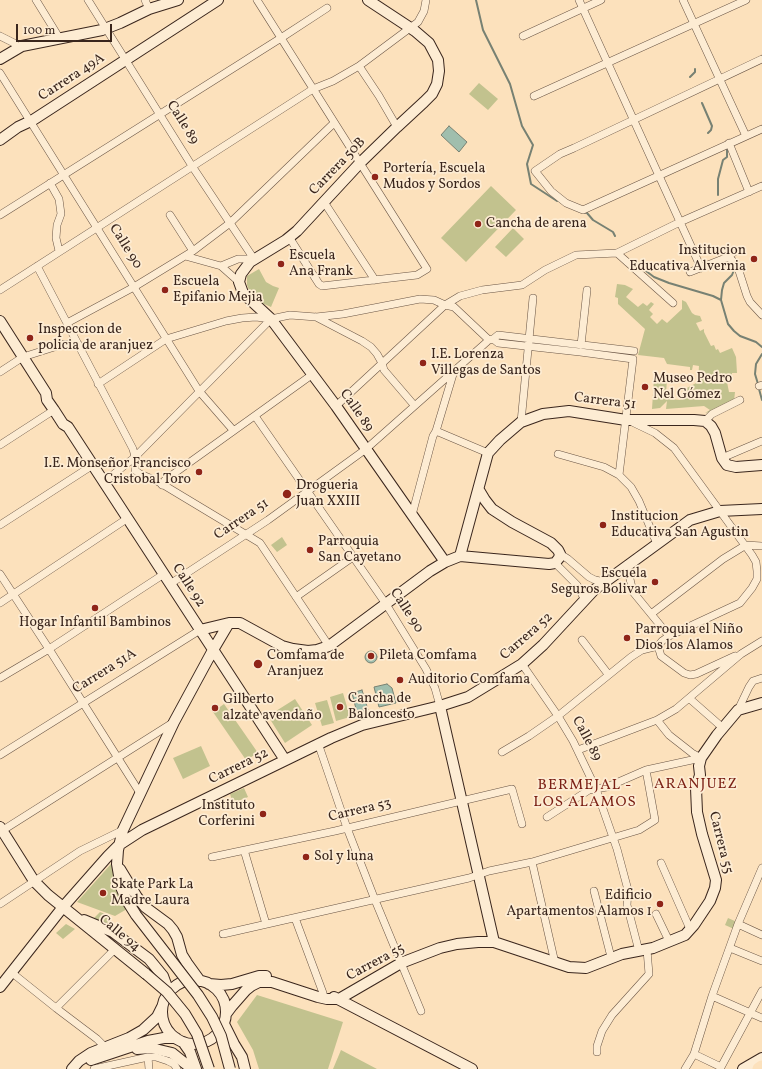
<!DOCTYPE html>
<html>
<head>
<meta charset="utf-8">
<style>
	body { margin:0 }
	#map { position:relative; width:762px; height:1069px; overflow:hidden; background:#fce1bc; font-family:Vollkorn,serif }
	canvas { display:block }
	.scale { position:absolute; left:16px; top:24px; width:96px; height:18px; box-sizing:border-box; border:2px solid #3a261d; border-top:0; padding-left:5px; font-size:12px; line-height:14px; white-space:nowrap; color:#3a261d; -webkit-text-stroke:3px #fdecd3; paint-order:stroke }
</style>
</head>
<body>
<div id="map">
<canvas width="762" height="1069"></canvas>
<div class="scale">100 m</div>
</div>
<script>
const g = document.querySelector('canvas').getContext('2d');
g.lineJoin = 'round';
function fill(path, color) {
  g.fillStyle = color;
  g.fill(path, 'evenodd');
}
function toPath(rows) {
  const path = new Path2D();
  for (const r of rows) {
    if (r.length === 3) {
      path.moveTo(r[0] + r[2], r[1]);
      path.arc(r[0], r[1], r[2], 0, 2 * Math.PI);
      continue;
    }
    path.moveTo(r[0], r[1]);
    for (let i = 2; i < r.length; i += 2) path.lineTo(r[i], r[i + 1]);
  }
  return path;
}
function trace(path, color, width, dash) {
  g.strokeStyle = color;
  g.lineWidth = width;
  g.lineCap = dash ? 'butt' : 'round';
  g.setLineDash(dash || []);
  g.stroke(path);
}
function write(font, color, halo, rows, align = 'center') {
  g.font = font + ' Vollkorn,serif';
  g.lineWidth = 3.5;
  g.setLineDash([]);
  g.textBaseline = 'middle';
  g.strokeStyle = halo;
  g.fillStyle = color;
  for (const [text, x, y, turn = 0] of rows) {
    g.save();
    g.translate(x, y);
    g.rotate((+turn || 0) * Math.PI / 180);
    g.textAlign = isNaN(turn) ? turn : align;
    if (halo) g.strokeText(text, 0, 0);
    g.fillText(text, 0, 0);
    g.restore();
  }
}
fill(toPath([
	[479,83,498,99,488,110,469,94],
	[491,186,516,210,466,262,441,238],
	[513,228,524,239,506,257,495,247],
	[259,269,266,282,273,286,279,288,271,307,262,303,249,290,247,285,247,276],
	[617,284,625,285,633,289,626,297,638,307,643,303,647,306,651,302,654,304,649,310,653,314,650,317,657,324,662,319,667,323,682,309,682,300,686,302,692,313,695,315,700,316,702,321,696,323,700,331,704,329,704,332,711,346,714,345,716,350,718,349,720,353,732,348,736,357,737,373,732,373,732,381,727,382,729,392,735,392,734,401,709,412,705,413,710,410,704,406,666,409,667,401,660,408,652,409,654,378,667,380,666,393,671,395,671,399,680,400,684,396,685,389,698,382,699,366,693,365,692,370,690,370,690,367,667,364,664,358,638,355,645,329,618,304,618,298,615,297],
	[282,537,287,545,277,552,271,545],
	[343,693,350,717,336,721,330,697],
	[295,699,312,725,285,743,268,716],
	[327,700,334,723,322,726,315,703],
	[224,704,258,753,246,760,213,712],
	[201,746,210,766,183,779,173,758],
	[244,788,248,797,233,803,230,794],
	[111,864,127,909,115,916,77,902],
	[100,912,110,916,107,924,94,918],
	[728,918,737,922,734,929,725,925],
	[66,924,75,929,63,939,56,933],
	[257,995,343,1022,328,1069,259,1069,253,1050,237,1022],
	[341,1050,377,1069,333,1069]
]), '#c2c28e');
const water = toPath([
	[449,126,467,142,459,152,441,135,449,126],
	[371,657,6],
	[387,684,392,688,396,703,379,707,374,687,387,684],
	[362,690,368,710,357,713,352,693,362,690]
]);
fill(water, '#a0bead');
trace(water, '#778173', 1);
trace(toPath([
	[476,0,483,30,510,84,522,126,533,145,527,164,531,184,557,201],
	[690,77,695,72,695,69],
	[702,103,712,126,711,130,708,133],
	[718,195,718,179,723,160,727,157,727,150],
	[583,212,587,213,593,220,613,232,615,236],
	[646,271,654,277,669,283,713,296,721,300,728,324,734,331,740,336,756,342,762,347],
	[721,300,722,290,724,283,732,275,734,270],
	[758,384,755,374,756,364,762,354],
	[759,389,762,400]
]), '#778173', 2);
const street = toPath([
	[36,0,60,39],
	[88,0,192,166,254,259],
	[145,0,149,9],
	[257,0,427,269,417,275,322,286,319,284,289,237],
	[579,0,701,268],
	[683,0,746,136],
	[0,36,14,43,19,48],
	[523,36,601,0],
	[762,59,574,148,560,154,535,171,551,191,566,203,583,210,762,129],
	[359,66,379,96,397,127],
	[0,73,199,391,233,430],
	[534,96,746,0],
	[729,143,749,192],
	[50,183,59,199,61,214,57,225,56,238,59,251],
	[324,202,375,280],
	[0,215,281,38,327,8],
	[170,215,193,251],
	[617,253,673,303],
	[185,256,221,266,239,282],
	[728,257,732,260,739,271,747,296,750,302,762,315],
	[37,266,133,449,135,457,135,470,140,474,157,481,260,543,329,646],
	[221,266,238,259,254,259],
	[690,272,728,257,734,252],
	[0,290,313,89,333,81,359,66,418,22,424,11,426,0],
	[316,317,362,341,371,347,377,354,382,363,384,370,414,405],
	[67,323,134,287,193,251,230,223,334,123],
	[493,339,498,343,580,352,633,359,619,475],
	[581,345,587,290],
	[0,372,23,357,64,344,78,344],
	[98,384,166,339,226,321,242,318,256,317,271,319],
	[759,386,762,385],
	[336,406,445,305,454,307,489,340],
	[255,416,386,604,426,669,435,688,440,706],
	[705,421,712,414,740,400],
	[521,422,533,298],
	[436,431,488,453],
	[0,445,54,410],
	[558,454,604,467,619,475,631,487,639,501,657,544],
	[722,458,762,441],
	[104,482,135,457,271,319,290,315,316,317,343,314,420,299,434,300,445,305,460,296,482,290,522,285,545,270,576,255,617,253,680,222,762,186],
	[162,485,165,480,313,374],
	[412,515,433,436,436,431,454,371],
	[0,525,93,465],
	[560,554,568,559,589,577,595,580,605,582],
	[555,563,577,585,585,600],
	[627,566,633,592,669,636],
	[0,574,49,649,140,793],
	[170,584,268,520,366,449,489,340,493,339,498,335,634,351],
	[296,597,353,557],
	[0,603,128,518],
	[651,614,723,559,746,545,762,546],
	[582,640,608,674],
	[658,646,661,656,684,673,690,675,696,674,735,656],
	[522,664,558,716,573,741,596,789,617,849,628,890,627,905,639,951],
	[0,678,49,649,164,574],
	[690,699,723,728],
	[738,710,749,687,753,681,762,678],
	[657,720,669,735,692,753,701,758],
	[318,743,347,828,375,900,421,1011],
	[578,750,657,720,676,709,741,654,762,641],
	[502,752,529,736,558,716,631,657,642,650,658,646,662,641,669,636,740,603,752,588,757,579,757,571,756,562,752,555,674,448,655,433,630,421],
	[0,755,200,630],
	[547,817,589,790,607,787,646,770,701,758],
	[0,832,174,722],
	[244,850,266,924],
	[212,857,335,831,512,789,522,824],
	[532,862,555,963],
	[661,863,690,929],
	[594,891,611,957],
	[0,904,80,851,123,830],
	[656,914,669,941],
	[295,918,323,993],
	[738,924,762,935],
	[223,934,469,878,489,871,532,862,639,830,655,820,646,770],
	[730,948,762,961],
	[11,972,56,1008,97,1039,105,1047],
	[712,996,762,1018],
	[56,1008,115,949],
	[597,1052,597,1046,602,1031,612,1015,649,974,647,950],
	[694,1054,721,1067],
	[148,1057,149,1069],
	[94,1069,148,1057,156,1057,168,1061,174,1064,177,1069],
	[685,1069,694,1054,712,996,738,924,762,868],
	[720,1069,762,991]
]);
const secondary = toPath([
	[368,0,415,31,429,43,438,60,439,71,437,84,432,94,424,102,397,127,360,163,297,231,286,240,250,262,241,274,239,282,243,293,271,319,336,406,445,562],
	[0,59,22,46,102,30,120,23,149,9,178,0],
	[0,140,18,127,33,120,218,0],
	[0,321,46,393,47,400,54,410,63,424,68,427,285,760],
	[460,556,488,453,500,440,521,422,543,414,569,411,626,420,694,420,705,421,711,426,715,433,722,458,727,465,736,467,762,465],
	[200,630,229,623,240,623,282,646,293,649,308,651,317,650,329,646,430,571,445,562,460,556,549,564,555,563,559,558,560,554,558,550,551,543,512,522,492,509,485,500,479,490],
	[440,706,494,942],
	[0,827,34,881,48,895,146,974],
	[120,869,137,897,145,907,168,924,173,930,177,937,182,955,187,963,200,981],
	[126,899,121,887,117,864,118,850,123,830,174,722,213,650,229,623],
	[84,920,113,932,149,959,163,976,167,987,167,996],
	[194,1012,32],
	[209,984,221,985,232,984,259,976,266,976],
	[0,987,63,907,108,856,119,845,142,830,331,738,362,725,440,706,468,697,522,664,543,645,594,590,690,520,720,511,762,509],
	[334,997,472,1069],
	[226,1014,232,1006,246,990,251,986,259,982,272,982,318,997,327,999,339,999,401,963,440,948,457,944,478,942,494,942,569,967,586,968,622,954,653,948,685,935,694,925,710,901,715,888,716,880,702,834,697,812,696,788,700,775,699,766,701,758,717,735,738,710,762,703],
	[224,1024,234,1044,242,1057,245,1069],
	[183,1042,190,1052,196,1069],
	[137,1049,151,1048,172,1053,192,1069],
	[91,1060,148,1041,164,1038,176,1038],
	[72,1069,79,1061,91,1053,129,1038,143,1030,157,1017,162,1007],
	[743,1069,762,1058]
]);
const highway = toPath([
	[759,1069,762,1067]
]);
trace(street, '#6a5545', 8);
trace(secondary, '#3a261d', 12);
trace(highway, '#3a261d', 14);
trace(street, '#fdecd3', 7);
trace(secondary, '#fdecd3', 10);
trace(highway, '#fce1bc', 13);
const secondaryBridge = toPath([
	[126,899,136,915,198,995,212,1017,221,1036,230,1069],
	[146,974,167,992,185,1014,197,1034,209,1069]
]);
trace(secondaryBridge, '#3a261d', 12, []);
trace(secondaryBridge, '#fdecd3', 10);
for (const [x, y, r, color] of [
	[375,177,4,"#8f2418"],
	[478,224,4,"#8f2418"],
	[754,259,4,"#8f2418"],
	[281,264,4,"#8f2418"],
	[165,290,4,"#8f2418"],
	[30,338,4,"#8f2418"],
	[423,363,4,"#8f2418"],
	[645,387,4,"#8f2418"],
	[199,472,4,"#8f2418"],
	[287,494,5,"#8f2418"],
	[603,525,4,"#8f2418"],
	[310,550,4,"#8f2418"],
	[655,582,4,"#8f2418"],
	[95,608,4,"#8f2418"],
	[627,638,4,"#8f2418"],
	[371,656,4,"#8f2418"],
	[258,664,5,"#8f2418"],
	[400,680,4,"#8f2418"],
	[340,707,4,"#8f2418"],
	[215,708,4,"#8f2418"],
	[263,814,4,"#8f2418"],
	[306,857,4,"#8f2418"],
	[103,893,4,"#8f2418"],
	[660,904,4,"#8f2418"]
]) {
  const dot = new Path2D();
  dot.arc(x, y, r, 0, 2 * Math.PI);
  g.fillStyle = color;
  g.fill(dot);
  trace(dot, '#fdecd3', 1.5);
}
write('14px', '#3a261d', '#fdecd3', [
	["Carrera 49A",72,78,-33],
	["Calle 89",182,123,58],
	["Carrera 50B",338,167,-46],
	["Calle 90",125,247,58],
	["Carrera 51",605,402,7],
	["Calle 89",356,411,55],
	["Carrera 51",242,520,-34],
	["Calle 92",188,586,57],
	["Calle 90",406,611,57],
	["Carrera 52",527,637,-41],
	["Carrera 51A",105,672,-32],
	["Calle 89",586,739,62],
	["Carrera 52",239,767,-26],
	["Carrera 53",360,811,-13],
	["Carrera 55",720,843,76],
	["Calle 94",119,934,40],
	["Carrera 55",376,963,-28]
]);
write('14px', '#3a261d', '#fdecd3', [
	["Portería, Escuela",383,169],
	["Mudos y Sordos",383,185],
	["Cancha de arena",486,224],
	["Institucion",746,251,"right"],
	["Educativa Alvernia",746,267,"right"],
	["Escuela",289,256],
	["Ana Frank",289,272],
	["Escuela",173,282],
	["Epifanio Mejia",173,298],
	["Inspeccion de",38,330],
	["policia de aranjuez",38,346],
	["I.E. Lorenza",431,355],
	["Villegas de Santos",431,371],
	["Museo Pedro",653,379],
	["Nel Gómez",653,395],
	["I.E. Monseñor Francisco",191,464,"right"],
	["Cristobal Toro",191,480,"right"],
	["Drogueria",296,486],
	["Juan XXIII",296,502],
	["Institucion",611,517],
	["Educativa San Agustin",611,533],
	["Parroquia",318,542],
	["San Cayetano",318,558],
	["Escuela",647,574,"right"],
	["Seguros Bolivar",647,590,"right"],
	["Hogar Infantil Bambinos",95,623,"center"],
	["Parroquia el Niño",635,630],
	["Dios los Alamos",635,646],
	["Comfama de",267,656],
	["Aranjuez",267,672],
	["Pileta Comfama",379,656],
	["Auditorio Comfama",408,680],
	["Cancha de",348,699],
	["Baloncesto",348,715],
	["Gilberto",223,700],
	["alzate avendaño",223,716],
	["Instituto",255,806,"right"],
	["Corferini",255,822,"right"],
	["Sol y luna",314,857],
	["Skate Park La",111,885],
	["Madre Laura",111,901],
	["Edificio",652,896,"right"],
	["Apartamentos Alamos 1",652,912,"right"]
], 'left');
g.letterSpacing = '1px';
write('15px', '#7a1f14', '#fdecd3', [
	["ARANJUEZ",696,785],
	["BERMEJAL -",585,786],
	["LOS ALAMOS",585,803]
]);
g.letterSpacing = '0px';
</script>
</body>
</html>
